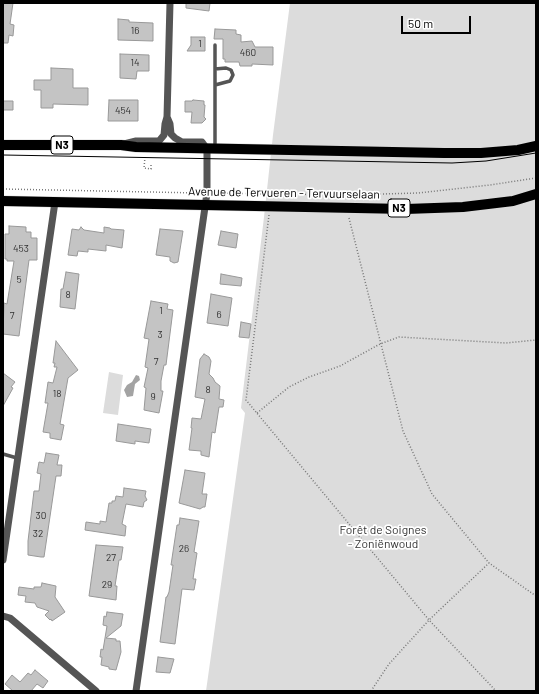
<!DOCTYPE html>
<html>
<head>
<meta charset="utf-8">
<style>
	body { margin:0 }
	#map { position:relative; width:539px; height:694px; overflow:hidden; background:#fff; font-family:Barlow,sans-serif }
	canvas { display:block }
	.frame { position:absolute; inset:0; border:4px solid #000; pointer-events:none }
	.scale { position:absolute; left:401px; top:16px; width:70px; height:18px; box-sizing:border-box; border:2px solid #000; border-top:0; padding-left:5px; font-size:12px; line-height:14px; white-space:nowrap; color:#000; -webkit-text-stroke:3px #fff; paint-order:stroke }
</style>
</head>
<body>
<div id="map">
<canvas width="539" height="694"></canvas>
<div class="frame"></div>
<div class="scale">50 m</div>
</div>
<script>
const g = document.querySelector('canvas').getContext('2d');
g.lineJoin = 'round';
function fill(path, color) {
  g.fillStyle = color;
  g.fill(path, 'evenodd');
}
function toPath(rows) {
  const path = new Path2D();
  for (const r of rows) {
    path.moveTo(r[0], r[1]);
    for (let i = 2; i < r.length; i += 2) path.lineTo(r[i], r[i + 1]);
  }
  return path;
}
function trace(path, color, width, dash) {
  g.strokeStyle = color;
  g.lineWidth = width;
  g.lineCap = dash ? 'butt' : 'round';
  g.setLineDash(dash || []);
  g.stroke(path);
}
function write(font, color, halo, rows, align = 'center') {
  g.font = font + ' Barlow,sans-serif';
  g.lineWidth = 3.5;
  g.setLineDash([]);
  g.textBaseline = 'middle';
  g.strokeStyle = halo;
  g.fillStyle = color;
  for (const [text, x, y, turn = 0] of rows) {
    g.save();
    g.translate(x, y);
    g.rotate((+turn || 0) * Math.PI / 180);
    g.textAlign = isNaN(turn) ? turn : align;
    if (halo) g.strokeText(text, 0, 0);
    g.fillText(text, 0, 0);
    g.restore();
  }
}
fill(toPath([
	[290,3,536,3,536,691,206,691,245,413,241,408,264,217,273,135],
	[109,372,123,375,118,415,103,413]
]), '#dcdcdc');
fill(toPath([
	[136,375,139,376,140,380,135,384,133,396,127,397,124,390,127,385,132,382]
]), '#a3a3a3');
const building = toPath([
	[3,3,13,3,10,24,14,25,13,36,9,35,8,43,3,43,3,3],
	[186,3,210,3,209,11,186,8,186,3],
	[118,19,129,20,129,22,153,23,153,41,118,40,118,19],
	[215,29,236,30,236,34,241,35,241,42,252,41,255,47,273,47,273,65,252,64,252,66,240,66,239,62,225,62,225,59,223,59,223,39,214,39,215,29],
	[191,37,205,37,205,51,187,51,191,45,191,37],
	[120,54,149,55,149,71,137,71,136,79,120,78,120,54],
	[51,68,73,69,73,88,88,88,88,105,53,104,53,108,41,108,41,90,34,90,34,80,51,80,51,68],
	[109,100,138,100,138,121,108,121,109,100],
	[193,100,204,101,204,105,205,105,204,117,206,119,202,123,191,123,192,112,185,112,185,101,192,101,193,100],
	[3,101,13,101,13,110,3,110,3,101],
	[9,226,26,227,26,232,31,232,31,238,37,238,37,260,29,260,19,336,3,334,4,303,7,304,14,261,7,261,7,259,5,259,5,234,9,234,9,226],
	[81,227,84,230,104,233,104,227,110,228,111,229,124,230,122,248,106,245,106,251,88,249,88,252,78,251,77,256,68,255,72,229,79,230,81,227],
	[160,229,183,231,178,262,174,263,170,261,170,257,156,255,160,229],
	[221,231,238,234,236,248,218,245,221,231],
	[66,272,79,274,75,309,60,307,61,289,63,289,66,272],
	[221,274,242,278,241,286,220,284,221,274],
	[211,294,232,298,228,326,207,323,211,294],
	[151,301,168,304,167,309,173,310,166,365,164,365,161,381,161,391,163,391,159,413,144,410,146,388,144,387,148,368,145,367,149,339,144,338,151,301],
	[241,322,251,324,249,338,239,337,241,322],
	[56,341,78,370,68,378,60,424,64,425,61,440,50,438,50,433,43,432,48,403,45,403,48,382,53,383,57,367,54,367,55,363,53,363,56,341],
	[204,354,209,357,211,361,209,374,213,378,215,382,220,386,219,399,224,400,223,407,219,407,215,433,212,432,209,457,201,455,201,451,189,450,192,428,191,428,192,418,201,419,205,399,195,397,200,359,204,354],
	[3,373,15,382,11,387,13,388,3,406,3,373],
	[118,424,151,429,149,443,135,441,135,444,116,441,118,424],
	[46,453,59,455,57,465,62,465,61,476,56,476,44,557,41,557,28,555,28,541,34,491,39,491,41,474,37,473,39,462,44,463,46,453],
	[185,470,205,473,202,494,207,494,205,507,203,507,200,509,179,503,185,470],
	[124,488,146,491,145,496,147,500,144,502,143,507,126,504,122,524,126,526,125,536,85,530,86,522,100,524,100,521,106,522,109,503,112,503,112,501,115,501,116,496,123,497,124,488],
	[180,518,199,521,194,552,197,553,193,579,196,579,194,590,182,589,175,644,160,642,166,597,167,597,169,592,173,565,171,565,177,525,179,525,180,518],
	[96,545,123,547,121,560,119,560,115,586,117,586,116,600,89,596,96,545],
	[42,583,56,586,55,597,65,612,52,621,51,619,50,620,45,615,49,611,37,607,35,603,25,602,26,596,18,595,19,587,34,589,34,587,41,587,42,583],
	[107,612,123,614,121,626,106,638,116,639,116,641,120,641,121,652,116,670,109,669,109,667,101,665,102,657,100,657,101,649,103,650,107,626,103,625,104,616,106,617,107,612],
	[158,657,174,659,170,673,156,672,158,657],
	[35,670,48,681,43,688,37,684,31,691,13,691,5,684,12,675,20,682,28,673,31,675,35,670]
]);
fill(building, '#c4c4c4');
trace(building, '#999', 1);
const primary = toPath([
	[3,145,121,145,136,147,444,153,481,153,518,150,536,146],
	[3,201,406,209,463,207,513,201,536,194]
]);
trace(primary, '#dbdbdb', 11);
trace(toPath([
	[145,157,144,168,151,169,151,165],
	[3,189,199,193],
	[215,193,347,195,418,193,490,185,536,178],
	[269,215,246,400,429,620,496,691],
	[349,218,403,431,432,494,489,563,536,596],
	[257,413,289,387,309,377,340,366,380,344,399,337,506,343,536,340],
	[371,691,389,664,429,620,489,563]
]), '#777', 1.5, [1, 2]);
trace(toPath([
	[215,85,230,81,233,75,231,70,226,68,215,69],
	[215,147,215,45],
	[3,454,17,458]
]), '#555', 3.5);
trace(toPath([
	[124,144,136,141,159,141,164,135,165,124,167,117,170,3],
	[3,560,55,202],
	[3,616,10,618,96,691],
	[136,691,207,193,207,149,202,142,182,142,175,138,171,134,170,124,167,117]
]), '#555', 7);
trace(primary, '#000', 10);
trace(toPath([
	[3,155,452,163,486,161,536,153]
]), '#000', 1);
write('10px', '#313131', null, [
	["16",135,31],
	["1",200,44],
	["460",248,53],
	["14",135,63],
	["454",123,111],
	["453",21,249],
	["5",19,280],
	["8",68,295],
	["1",161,311],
	["6",219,315],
	["7",12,316],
	["3",160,335],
	["7",156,362],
	["8",208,390],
	["18",57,394],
	["9",153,397],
	["30",41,516],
	["32",38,534],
	["26",184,549],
	["27",111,558],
	["29",107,585]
]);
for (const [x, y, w] of [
	[62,145,22],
	[399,208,22]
]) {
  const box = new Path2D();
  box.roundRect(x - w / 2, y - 9, w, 18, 3);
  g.fillStyle = '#fff';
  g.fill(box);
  trace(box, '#000', 1);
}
write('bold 11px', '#000', null, [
	["N3",62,145],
	["N3",399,208]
]);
write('12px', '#000', '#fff', [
	["Avenue de Tervueren - Tervuurselaan",284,193,1]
]);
write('12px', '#333', '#fff', [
	["Forêt de Soignes",383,530],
	["- Zoniënwoud",383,544]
]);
</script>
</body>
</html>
